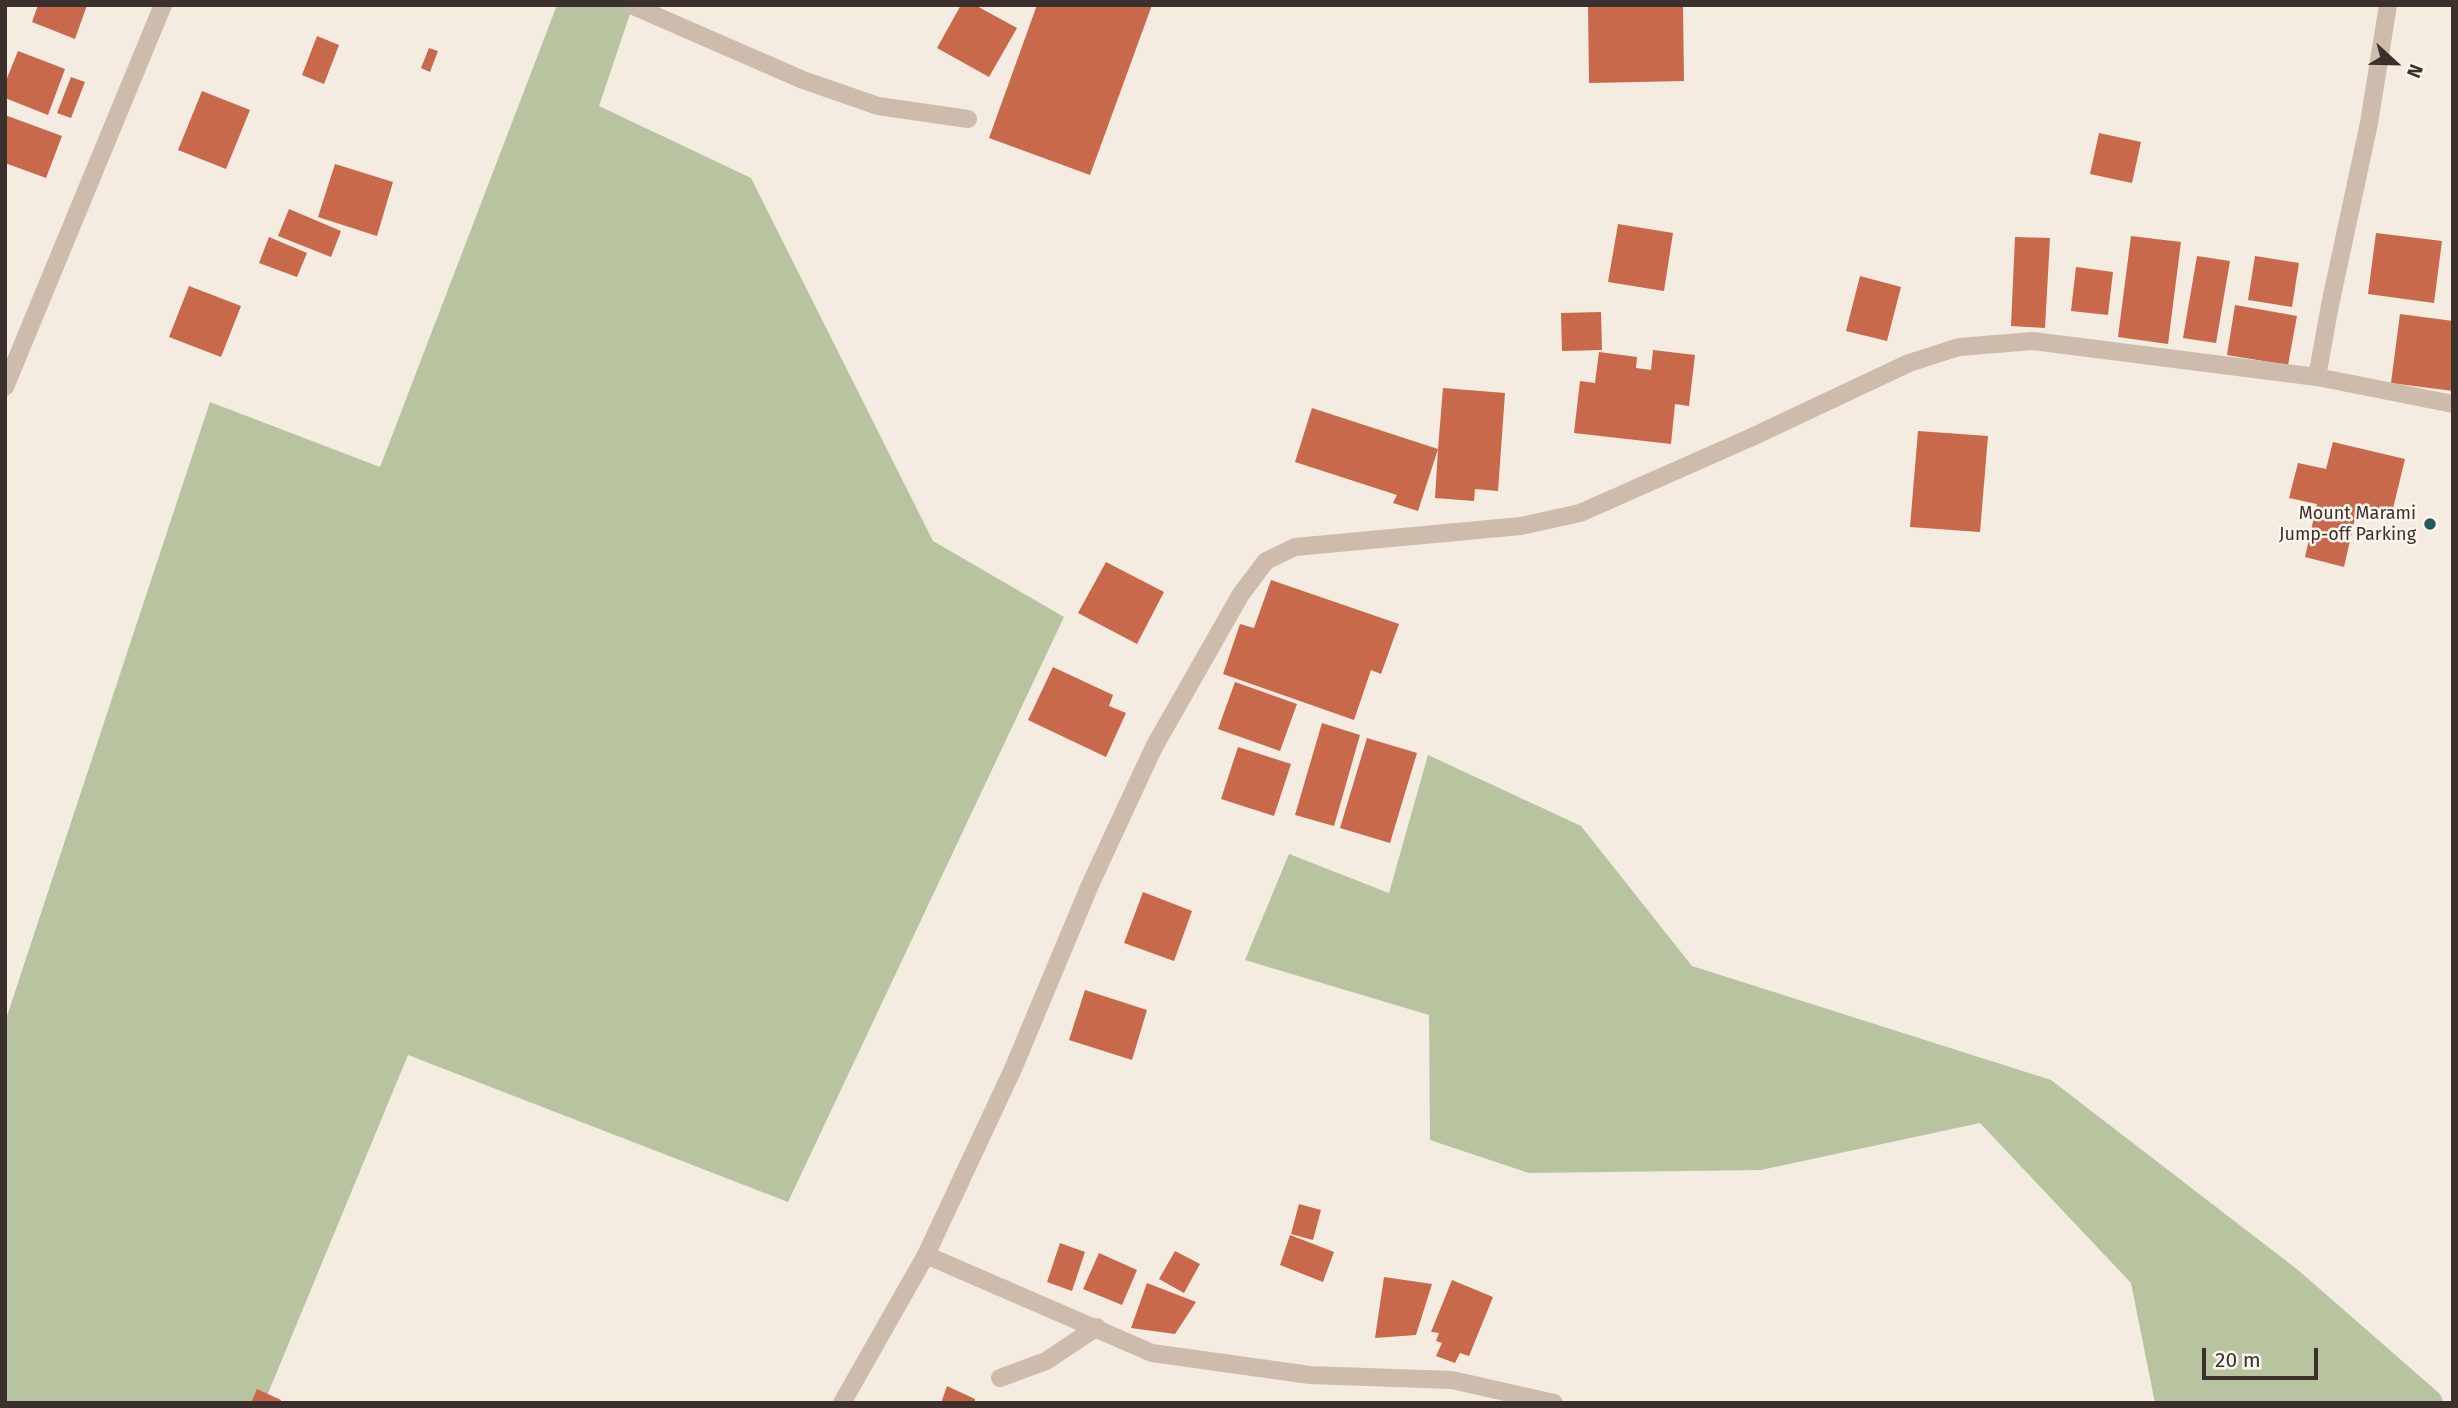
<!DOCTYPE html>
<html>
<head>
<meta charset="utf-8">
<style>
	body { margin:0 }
	#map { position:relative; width:2458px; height:1408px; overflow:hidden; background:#f4ebe1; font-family:"Fira Sans",sans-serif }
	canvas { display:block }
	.frame { position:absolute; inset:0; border:7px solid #3b302b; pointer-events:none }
	.north { position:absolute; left:2360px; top:28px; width:70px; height:70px; -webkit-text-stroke:5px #fbf5ee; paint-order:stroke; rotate:112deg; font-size:19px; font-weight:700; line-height:28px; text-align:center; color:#3b302b }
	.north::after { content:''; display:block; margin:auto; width:24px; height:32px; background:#3b302b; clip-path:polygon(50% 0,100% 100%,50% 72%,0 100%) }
	.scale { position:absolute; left:2202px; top:1348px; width:116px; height:32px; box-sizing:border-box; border:4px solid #3b302b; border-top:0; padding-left:9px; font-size:21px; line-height:24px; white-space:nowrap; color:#3b302b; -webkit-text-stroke:5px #fbf5ee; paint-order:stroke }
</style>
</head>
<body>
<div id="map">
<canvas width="2458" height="1408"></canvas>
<div class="frame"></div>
<div class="north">N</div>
<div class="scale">20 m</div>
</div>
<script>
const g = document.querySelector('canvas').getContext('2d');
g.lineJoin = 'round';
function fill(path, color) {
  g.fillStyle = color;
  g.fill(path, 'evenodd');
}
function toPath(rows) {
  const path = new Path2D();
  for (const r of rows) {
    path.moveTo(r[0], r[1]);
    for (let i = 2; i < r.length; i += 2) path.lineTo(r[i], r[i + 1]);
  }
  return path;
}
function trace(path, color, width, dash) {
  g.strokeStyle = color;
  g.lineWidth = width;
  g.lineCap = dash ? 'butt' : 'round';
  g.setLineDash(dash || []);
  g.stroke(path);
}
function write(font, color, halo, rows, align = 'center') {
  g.font = font + ' "Fira Sans",sans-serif';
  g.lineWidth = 5;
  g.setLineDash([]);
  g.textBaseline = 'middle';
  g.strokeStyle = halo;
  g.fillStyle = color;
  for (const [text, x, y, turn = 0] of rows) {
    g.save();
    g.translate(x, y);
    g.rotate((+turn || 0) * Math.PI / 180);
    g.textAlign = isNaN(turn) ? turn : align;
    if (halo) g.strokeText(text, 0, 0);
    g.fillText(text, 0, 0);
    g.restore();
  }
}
fill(toPath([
	[557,5,633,5,599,106,751,178,933,541,1064,617,788,1202,408,1055,264,1403,5,1403,5,1022,210,402,380,467],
	[1428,755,1581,826,1692,966,2051,1080,2298,1270,2440,1394,2444,1403,2155,1403,2131,1283,1980,1123,1761,1170,1529,1173,1430,1140,1429,1015,1245,960,1289,854,1389,893]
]), '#b8c4a0');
fill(toPath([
	[38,5,87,5,75,39,32,22],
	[961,5,975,5,1017,28,989,77,937,48],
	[1037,5,1152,5,1090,175,989,138],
	[1588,5,1683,5,1684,81,1589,83],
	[317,36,339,45,324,84,302,75],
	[429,48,438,51,430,72,421,68],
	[18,51,65,69,48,115,5,98,5,83],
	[71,77,85,82,71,118,57,113],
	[202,91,250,110,226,169,178,150],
	[5,115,62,136,46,178,5,163],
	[2099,133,2141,142,2132,183,2090,174],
	[335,164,393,182,377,236,318,217],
	[289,209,341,231,331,257,278,236],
	[1618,224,1673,233,1664,291,1608,282],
	[2376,233,2442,241,2434,303,2368,294],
	[2131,236,2181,242,2168,344,2118,337],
	[269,237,307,253,297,277,259,263],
	[2015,237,2050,238,2045,328,2011,326],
	[2197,256,2230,261,2216,343,2183,338],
	[2255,256,2299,263,2292,307,2248,300],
	[2076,267,2113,272,2108,315,2071,311],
	[1860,276,1901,287,1887,341,1846,331],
	[189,286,241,306,221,357,169,337],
	[2235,305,2297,316,2288,365,2227,355],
	[1601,312,1602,350,1562,351,1561,313],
	[2400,314,2453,321,2453,391,2391,383],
	[1653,350,1695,355,1689,406,1675,404,1671,444,1574,433,1580,381,1595,383,1599,352,1637,357,1636,368,1651,370],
	[1443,388,1505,393,1498,491,1475,489,1474,501,1435,498,1438,449,1418,511,1393,503,1397,495,1295,462,1312,408,1438,449],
	[1918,431,1988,436,1980,532,1910,527],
	[2333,442,2405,459,2390,521,2356,514,2344,567,2305,557,2317,504,2289,498,2298,463,2326,469],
	[1106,562,1164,592,1137,644,1078,613],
	[1271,580,1399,624,1381,674,1371,670,1354,720,1223,674,1240,624,1254,628],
	[1053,667,1113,695,1109,706,1126,713,1106,757,1028,720],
	[1235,682,1297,704,1280,751,1218,729],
	[1322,723,1360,735,1334,826,1295,815],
	[1367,738,1417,753,1390,843,1340,828],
	[1238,747,1291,764,1274,816,1221,799],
	[1143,892,1192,911,1174,961,1124,943],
	[1085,990,1147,1010,1132,1060,1069,1040],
	[1299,1204,1321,1210,1313,1240,1291,1234],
	[1290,1235,1334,1252,1323,1282,1280,1265],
	[1060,1243,1085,1252,1072,1291,1047,1282],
	[1175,1251,1200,1264,1184,1293,1159,1279],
	[1099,1253,1137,1270,1122,1305,1083,1289],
	[1384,1277,1432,1284,1416,1335,1375,1338],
	[1452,1280,1493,1297,1469,1356,1460,1353,1455,1363,1436,1356,1442,1343,1436,1341,1439,1333,1431,1332],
	[1147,1283,1196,1302,1175,1334,1131,1328],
	[947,1386,975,1399,975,1403,941,1403],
	[257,1389,281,1400,280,1403,251,1403]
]), '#c8694b');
trace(toPath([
	[631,5,803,80,878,106,968,119],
	[2317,377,2453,404],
	[1000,1378,1046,1361,1097,1327]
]), '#cdbbac', 18);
trace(toPath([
	[5,387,163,5],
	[926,1255,1152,1353,1310,1375,1452,1380,1554,1403],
	[842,1403,926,1255,1013,1069,1090,885,1154,747,1241,594,1266,561,1295,547,1521,526,1580,513,1752,437,1909,363,1959,347,2033,341,2317,377,2330,305,2369,123,2388,5]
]), '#cdbbac', 18);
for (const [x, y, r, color] of [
	[2430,524,7,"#1f5a5e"]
]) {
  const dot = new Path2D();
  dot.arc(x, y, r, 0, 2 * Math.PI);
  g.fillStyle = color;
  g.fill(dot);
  trace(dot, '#fbf5ee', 2.5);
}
write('18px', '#3b302b', '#fbf5ee', [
	["Mount Marami",2416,514],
	["Jump-off Parking",2416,535]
], 'right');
</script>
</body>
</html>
